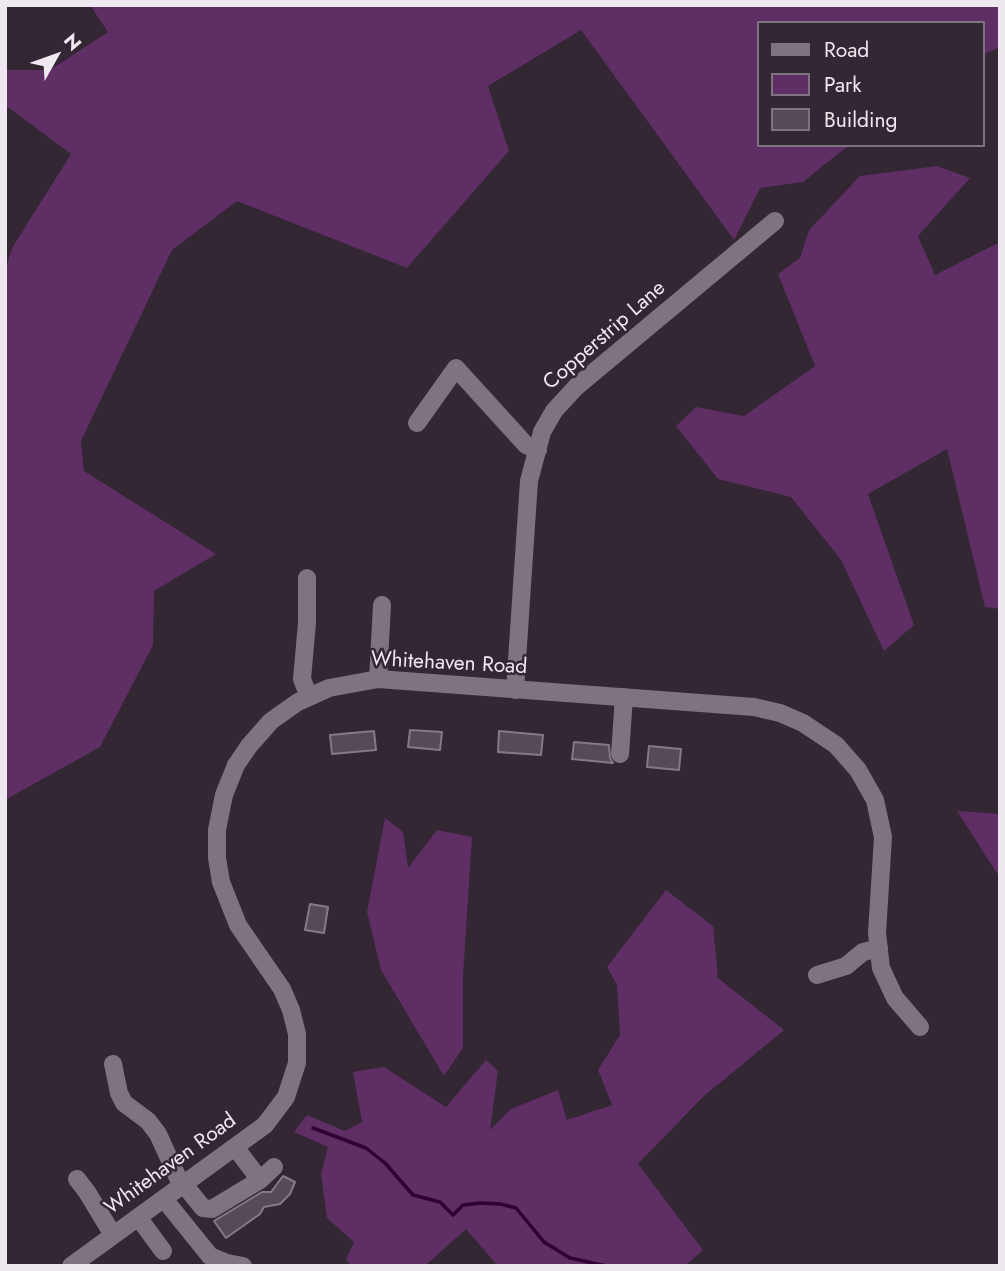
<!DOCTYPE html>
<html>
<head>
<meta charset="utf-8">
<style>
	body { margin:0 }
	#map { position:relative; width:1005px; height:1271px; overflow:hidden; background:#322733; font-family:Jost,sans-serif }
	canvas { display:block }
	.frame { position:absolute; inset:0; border:7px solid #f0e8f0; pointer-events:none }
	.legend { position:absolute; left:757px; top:21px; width:228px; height:126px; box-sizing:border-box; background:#322733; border:2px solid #7e747f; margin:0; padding:9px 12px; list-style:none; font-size:21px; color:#f0e8f0 }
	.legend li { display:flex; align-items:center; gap:14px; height:35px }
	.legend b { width:35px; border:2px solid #7e747f }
	.north { position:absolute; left:21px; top:21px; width:70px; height:70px; -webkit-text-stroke:5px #322733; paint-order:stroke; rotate:50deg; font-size:19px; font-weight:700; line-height:28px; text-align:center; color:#f0e8f0 }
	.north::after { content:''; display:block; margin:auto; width:24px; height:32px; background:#f0e8f0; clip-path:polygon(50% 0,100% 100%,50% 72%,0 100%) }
</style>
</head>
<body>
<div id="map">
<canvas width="1005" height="1271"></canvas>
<div class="frame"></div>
<ul class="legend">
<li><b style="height:9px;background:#807381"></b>Road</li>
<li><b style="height:19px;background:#5e2e64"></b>Park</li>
<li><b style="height:19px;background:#564a57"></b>Building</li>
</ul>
<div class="north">N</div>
</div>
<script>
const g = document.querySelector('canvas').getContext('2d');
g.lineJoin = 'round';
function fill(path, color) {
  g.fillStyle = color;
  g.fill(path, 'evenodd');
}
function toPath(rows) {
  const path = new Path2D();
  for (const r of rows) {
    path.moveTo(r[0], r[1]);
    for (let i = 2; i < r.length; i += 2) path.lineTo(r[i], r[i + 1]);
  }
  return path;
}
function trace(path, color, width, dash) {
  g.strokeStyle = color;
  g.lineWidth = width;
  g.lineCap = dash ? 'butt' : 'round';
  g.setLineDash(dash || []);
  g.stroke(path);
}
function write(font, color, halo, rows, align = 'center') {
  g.font = font + ' Jost,sans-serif';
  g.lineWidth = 5;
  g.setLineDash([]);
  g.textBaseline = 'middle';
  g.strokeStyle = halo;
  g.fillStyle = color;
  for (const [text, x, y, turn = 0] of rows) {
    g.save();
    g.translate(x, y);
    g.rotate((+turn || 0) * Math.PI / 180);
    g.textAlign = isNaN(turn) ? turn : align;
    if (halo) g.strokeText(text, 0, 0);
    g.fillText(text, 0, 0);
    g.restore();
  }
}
fill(toPath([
	[90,5,1000,5,1000,47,982,55,982,23,758,23,758,145,849,145,803,182,760,188,734,240,581,30,488,86,509,151,407,268,237,201,172,250,81,441,84,471,216,554,154,591,153,645,100,747,5,800,5,271,12,248,71,154,5,105,5,70,50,70,108,32],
	[937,166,970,178,918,236,935,275,1000,242,1000,609,985,607,947,449,868,494,914,625,884,651,841,560,791,497,718,479,676,426,696,407,744,416,815,366,778,274,800,258,809,230,860,176],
	[957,811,1000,814,1000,878],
	[385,818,403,832,408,868,437,830,472,837,463,977,463,1048,444,1076,381,970,367,912],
	[666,890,713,926,718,978,784,1030,704,1096,638,1164,703,1250,685,1266,498,1266,466,1229,425,1266,351,1266,346,1259,354,1242,327,1218,321,1174,328,1147,294,1132,307,1115,345,1131,362,1122,353,1072,384,1067,446,1107,486,1060,498,1071,490,1130,511,1109,558,1090,567,1120,612,1105,598,1070,620,1035,617,985,607,967]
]), '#5e2e64');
trace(toPath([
	[313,1128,366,1148,385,1163,413,1195,440,1202,453,1215,463,1205,481,1203,500,1204,516,1208,544,1242,570,1258,606,1266]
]), '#2f0035', 3.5);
const building = toPath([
	[410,730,442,732,440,750,408,747,410,730],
	[374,731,376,750,332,754,330,735,374,731],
	[499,731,543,735,541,755,498,752,499,731],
	[574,742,609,745,610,758,613,763,572,759,574,742],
	[649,746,681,749,679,770,647,767,649,746],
	[310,904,328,907,324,933,305,930,310,904],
	[283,1176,295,1182,290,1194,280,1204,264,1207,260,1214,226,1238,214,1221,262,1192,271,1192,283,1176]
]);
fill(building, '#564a57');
trace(building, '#867987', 2);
trace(toPath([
	[417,423,456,368,526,445,538,450],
	[307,578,307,623,302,679,309,697],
	[378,679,382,605],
	[515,690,529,481,542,432,554,411,576,387,775,221],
	[620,754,624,697],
	[817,975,846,966,863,952,879,948],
	[113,1064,119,1093,124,1103,148,1121,158,1134,177,1176,203,1208,212,1209,260,1180],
	[235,1147,260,1180,274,1167],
	[77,1179,87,1192,113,1235],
	[164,1199,210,1256,227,1263,243,1266],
	[138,1217,163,1251],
	[71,1266,265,1125,286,1097,297,1063,297,1034,291,1010,282,989,238,925,221,882,217,858,217,830,224,795,236,765,249,746,271,721,298,702,329,688,378,679,754,707,780,713,803,723,836,745,858,770,875,800,883,837,877,933,881,968,895,998,920,1027]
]), '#807381', 18);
write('21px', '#f0e8f0', '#322733', [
	["Copperstrip Lane",605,336,-41],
	["Whitehaven Road",449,664,3],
	["Whitehaven Road",171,1165,-36]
]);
</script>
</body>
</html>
